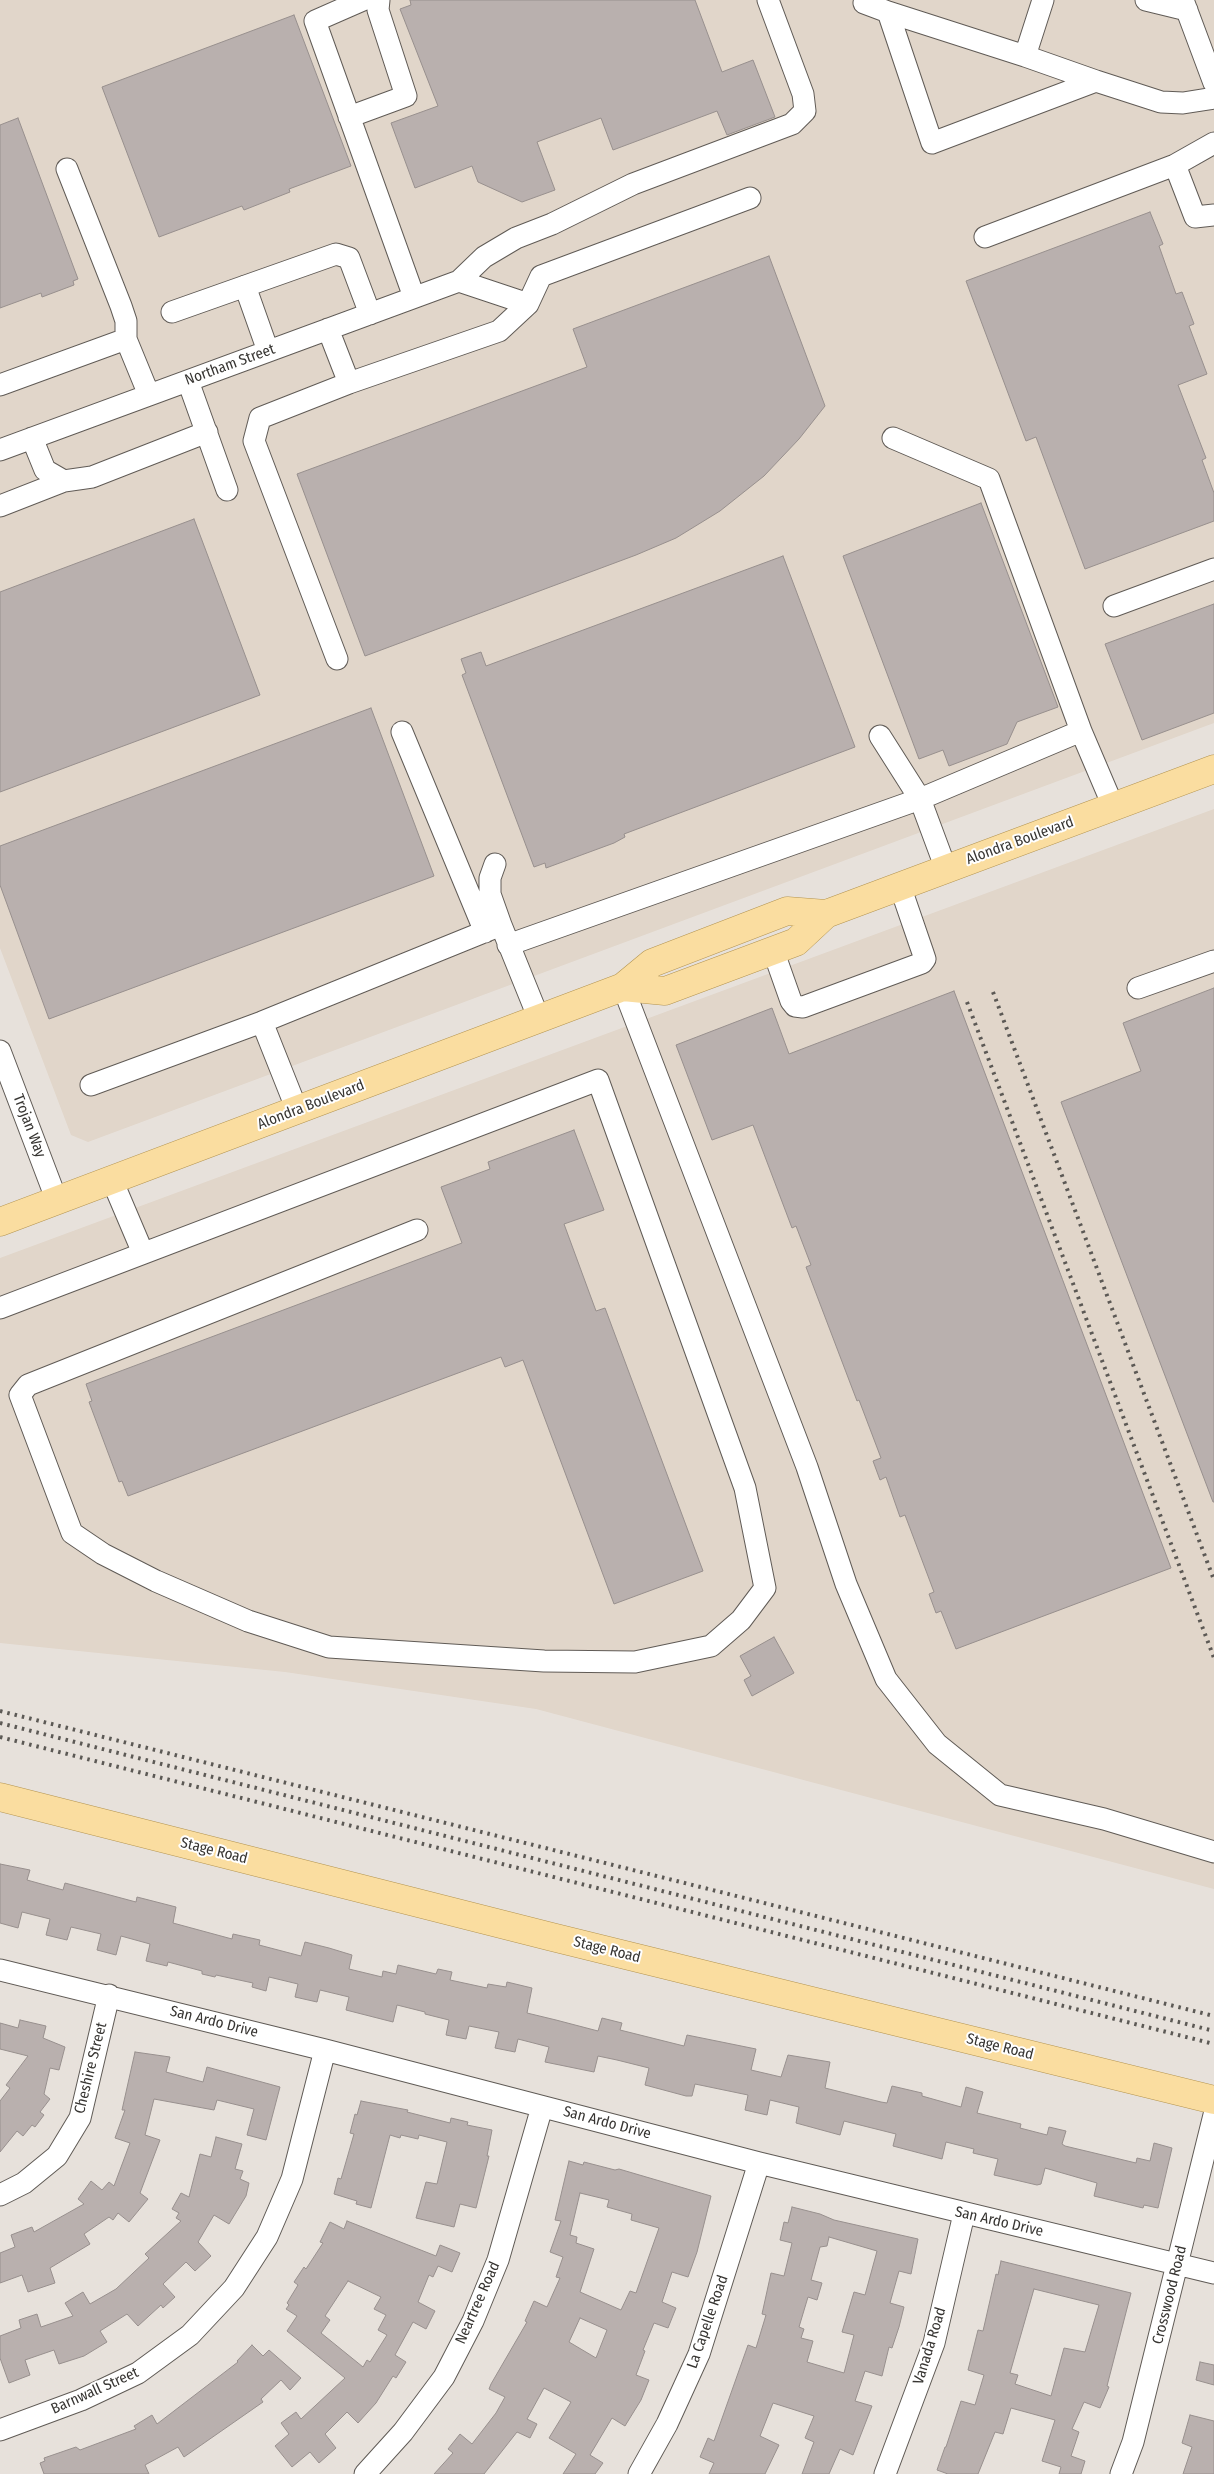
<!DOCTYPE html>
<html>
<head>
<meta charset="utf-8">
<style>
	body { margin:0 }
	canvas { display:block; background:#e7e1db }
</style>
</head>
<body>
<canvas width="1214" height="2474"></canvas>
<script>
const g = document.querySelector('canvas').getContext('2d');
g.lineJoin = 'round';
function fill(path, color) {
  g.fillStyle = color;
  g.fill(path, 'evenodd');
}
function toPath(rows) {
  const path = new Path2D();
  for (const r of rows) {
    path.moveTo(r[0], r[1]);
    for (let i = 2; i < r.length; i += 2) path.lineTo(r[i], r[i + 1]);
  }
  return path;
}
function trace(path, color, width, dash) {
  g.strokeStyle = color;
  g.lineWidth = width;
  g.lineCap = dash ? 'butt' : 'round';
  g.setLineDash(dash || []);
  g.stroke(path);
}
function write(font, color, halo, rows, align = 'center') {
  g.font = font + ' "Fira Sans Condensed",sans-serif';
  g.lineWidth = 4;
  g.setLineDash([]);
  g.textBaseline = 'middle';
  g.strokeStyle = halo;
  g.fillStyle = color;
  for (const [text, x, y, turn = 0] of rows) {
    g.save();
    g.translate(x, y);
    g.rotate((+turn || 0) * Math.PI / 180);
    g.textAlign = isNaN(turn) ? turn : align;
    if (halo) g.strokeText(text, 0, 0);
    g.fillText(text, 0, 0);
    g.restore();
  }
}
fill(toPath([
	[0,0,1214,0,1214,723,88,1142,71,1135,0,948],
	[1214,809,1214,1889,536,1709,285,1672,0,1643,0,1258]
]), '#e1d6ca');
const building = toPath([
	[410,0,695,0,722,72,753,60,775,117,727,135,717,111,613,150,601,118,537,142,555,190,522,202,478,182,472,166,415,188,391,123,438,106,400,9,411,5,410,0],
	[294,15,351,166,289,189,290,192,244,210,242,206,159,237,102,87,294,15],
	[18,118,78,279,73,281,74,285,42,297,41,293,0,308,0,125,18,118],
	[1150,212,1163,244,1159,246,1176,294,1182,292,1194,324,1189,326,1207,374,1178,385,1206,458,1202,460,1214,493,1214,521,1085,569,1036,437,1026,441,966,281,1150,212],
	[769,256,825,406,799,439,764,476,720,511,676,538,636,555,365,656,297,474,587,367,573,329,769,256],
	[981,503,1058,707,1017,722,1007,744,949,766,943,750,919,759,843,556,981,503],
	[194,519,260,695,0,792,0,592,194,519],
	[783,556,855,747,624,834,625,837,614,843,546,868,545,863,534,867,462,675,466,673,461,659,481,652,486,666,783,556],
	[1214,604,1214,713,1142,740,1105,644,1214,604],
	[371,708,434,876,49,1019,0,885,0,846,371,708],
	[1214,988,1214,1502,1213,1502,1061,1102,1141,1071,1123,1023,1214,988],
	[954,991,1171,1568,956,1649,941,1611,936,1613,929,1594,934,1592,905,1515,900,1517,886,1477,880,1480,873,1461,881,1458,859,1400,857,1401,806,1267,811,1265,796,1226,792,1228,753,1125,712,1140,676,1045,772,1008,789,1054,954,991],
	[574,1130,604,1210,564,1224,596,1311,605,1308,703,1571,614,1604,523,1360,505,1367,501,1357,128,1496,122,1481,119,1482,89,1402,92,1401,86,1384,462,1243,441,1187,490,1169,488,1162,574,1130],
	[774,1637,794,1673,752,1696,744,1680,751,1676,740,1656,774,1637],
	[0,1864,30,1870,27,1880,63,1890,65,1883,136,1902,137,1897,176,1907,173,1923,232,1939,233,1934,260,1940,259,1945,301,1956,305,1942,329,1948,352,1955,349,1969,382,1977,383,1971,396,1974,398,1965,436,1974,438,1969,452,1972,450,1980,487,1988,488,1984,506,1987,507,1982,532,1988,527,2013,556,2020,598,2031,602,2018,622,2023,620,2030,684,2046,687,2035,756,2049,751,2070,781,2077,788,2055,830,2062,825,2088,881,2102,887,2103,892,2086,922,2093,922,2096,961,2107,966,2087,983,2092,977,2113,1021,2124,1020,2128,1047,2135,1049,2127,1066,2131,1062,2144,1065,2146,1136,2163,1137,2158,1150,2161,1154,2143,1172,2148,1158,2208,1144,2205,1143,2208,1094,2196,1097,2183,1045,2168,1041,2184,1037,2185,994,2175,998,2159,973,2153,974,2149,946,2142,942,2159,893,2146,896,2134,844,2121,840,2135,796,2123,799,2107,770,2100,767,2115,745,2110,748,2095,695,2084,692,2096,686,2096,645,2085,649,2068,617,2060,598,2056,594,2072,545,2062,549,2047,518,2039,515,2052,495,2048,499,2032,469,2026,466,2039,446,2035,449,2020,425,2014,425,2012,397,2005,393,2022,346,2010,349,1997,320,1990,317,2002,295,1997,298,1984,269,1977,266,1991,252,1987,253,1983,216,1975,215,1977,202,1974,202,1971,168,1962,167,1966,146,1961,150,1944,121,1936,116,1955,97,1950,101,1934,71,1927,67,1940,46,1935,50,1919,22,1912,18,1928,0,1923,0,1864],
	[20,2020,46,2026,43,2038,65,2047,59,2070,50,2068,44,2094,50,2099,40,2112,44,2115,35,2127,32,2125,23,2136,17,2131,0,2152,0,2101,10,2088,6,2085,28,2056,0,2049,0,2023,18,2028,20,2020],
	[135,2052,170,2057,166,2072,203,2082,207,2067,280,2087,266,2140,247,2135,254,2109,217,2100,214,2110,154,2099,145,2135,160,2140,140,2193,148,2199,129,2222,118,2213,113,2220,109,2217,84,2234,90,2244,50,2268,55,2283,28,2292,22,2275,0,2283,0,2253,15,2247,11,2235,32,2227,34,2232,84,2204,78,2199,91,2181,102,2190,109,2182,114,2186,130,2143,115,2138,125,2110,122,2110,135,2052],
	[361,2101,408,2110,407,2112,450,2123,451,2118,468,2122,467,2125,492,2130,487,2156,489,2156,476,2208,460,2204,454,2227,416,2218,426,2182,437,2184,447,2142,419,2135,418,2139,401,2135,400,2138,390,2135,371,2208,356,2204,357,2201,334,2194,338,2178,341,2179,354,2134,350,2133,355,2114,357,2115,361,2101],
	[216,2137,242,2144,235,2169,243,2171,240,2179,249,2183,246,2196,229,2224,214,2215,198,2242,211,2256,195,2271,186,2262,163,2284,175,2297,163,2308,161,2305,138,2326,127,2314,100,2331,107,2342,84,2356,59,2364,54,2350,25,2360,30,2375,9,2383,0,2358,0,2336,21,2328,19,2320,37,2314,41,2327,73,2316,65,2303,83,2292,90,2304,116,2289,149,2258,145,2254,181,2221,176,2218,179,2213,172,2209,181,2193,189,2197,200,2154,211,2157,216,2137],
	[569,2161,583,2165,584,2162,615,2170,619,2169,711,2196,697,2252,688,2277,672,2272,662,2302,676,2308,668,2328,654,2323,643,2350,645,2351,636,2375,649,2380,641,2400,625,2426,612,2418,590,2455,603,2463,595,2474,563,2474,576,2454,549,2438,571,2402,544,2388,527,2419,537,2424,530,2438,517,2432,484,2474,434,2474,453,2453,448,2449,460,2434,472,2444,496,2413,505,2397,489,2389,491,2384,527,2322,525,2321,534,2301,547,2307,560,2278,556,2277,563,2257,550,2252,561,2221,555,2220,569,2161],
	[580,2193,609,2200,607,2207,632,2214,631,2220,659,2228,636,2293,630,2291,621,2310,580,2292,594,2249,576,2243,577,2237,570,2235,580,2193],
	[580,2318,607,2330,596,2358,569,2342,580,2318],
	[792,2207,820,2214,834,2220,918,2239,911,2274,899,2271,890,2303,904,2307,899,2327,892,2348,889,2347,882,2376,865,2371,855,2401,872,2406,853,2455,840,2449,829,2474,802,2474,814,2442,805,2438,814,2416,773,2403,760,2436,779,2445,765,2474,709,2474,714,2463,700,2457,708,2438,714,2441,748,2345,756,2348,766,2315,762,2314,771,2273,784,2276,792,2243,780,2240,784,2222,788,2223,792,2207],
	[829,2237,877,2251,865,2295,854,2292,842,2332,854,2335,844,2373,807,2362,813,2341,801,2338,804,2329,799,2327,808,2297,817,2300,822,2283,811,2280,820,2247,827,2246,829,2237],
	[347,2221,436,2256,440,2245,460,2253,452,2272,438,2266,433,2277,429,2275,418,2302,435,2311,426,2329,413,2322,395,2355,406,2362,396,2378,393,2376,376,2403,358,2423,347,2412,325,2434,336,2448,319,2463,310,2452,292,2467,275,2446,289,2434,281,2423,296,2412,301,2419,345,2378,287,2331,297,2316,286,2309,289,2305,287,2303,298,2285,294,2282,304,2267,306,2269,323,2243,320,2242,330,2222,344,2229,347,2221],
	[348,2281,381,2297,374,2309,386,2315,378,2330,387,2335,370,2362,367,2360,363,2367,321,2333,330,2320,325,2316,348,2281],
	[1001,2261,1131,2293,1107,2386,1109,2387,1100,2408,1084,2402,1072,2429,1079,2432,1071,2456,1085,2461,1081,2474,1059,2474,1061,2467,1042,2461,1055,2420,1011,2408,1003,2434,995,2432,978,2474,948,2474,937,2470,945,2447,946,2447,961,2401,975,2405,984,2375,968,2370,978,2330,983,2331,996,2274,998,2275,1001,2261],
	[1034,2289,1099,2305,1085,2352,1064,2348,1051,2396,1015,2384,1018,2375,1010,2373,1034,2289],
	[252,2345,263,2356,269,2350,301,2378,290,2390,281,2380,261,2399,263,2402,184,2457,178,2447,145,2465,149,2474,44,2474,40,2463,45,2461,44,2458,76,2447,80,2450,136,2429,134,2426,152,2415,157,2424,238,2362,237,2361,252,2345],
	[1200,2362,1214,2365,1214,2385,1196,2380,1200,2362],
	[1190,2415,1214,2421,1214,2474,1183,2474,1192,2447,1182,2443,1190,2415]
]);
fill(building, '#b9b0ae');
trace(building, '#98908e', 1);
const minor = toPath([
	[363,0,315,21,414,297],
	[866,0,864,3,888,12],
	[1043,0,1025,56,888,12,932,143,1096,81,1161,102,1183,103,1214,98],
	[1146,0,1187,10],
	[1183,0,1214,83],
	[1025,56,1096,81],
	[349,117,406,96,378,10,379,0],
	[1175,165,1195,217,1214,215],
	[67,169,121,306,126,321,126,339],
	[985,237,1175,165,1214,143],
	[459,281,528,304],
	[245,286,268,351],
	[172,312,336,254,349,258,370,314],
	[328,329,349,383],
	[188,381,227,490],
	[0,385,126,339,149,395],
	[32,438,45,470,64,481,92,477,207,432],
	[0,450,459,281,484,257,516,238,552,224,633,184,792,124,805,111,803,94,768,0],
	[0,506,64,481],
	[1114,606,1214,569],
	[337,659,254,441,260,418,349,383,499,331,528,304,541,276,750,198],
	[1081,731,1113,806],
	[402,732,485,932],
	[880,736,920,799,1081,731,989,479,893,438],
	[495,864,490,878,490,894,501,925],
	[508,945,920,799,946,869],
	[773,950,791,1001,795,1006,803,1007,922,963,925,959,923,953,900,886],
	[623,987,807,1467,846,1584,886,1679,937,1744,1000,1795,1104,1819,1214,1852],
	[1138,988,1214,961],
	[0,1051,57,1201],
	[91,1085,262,1022],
	[297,1110,262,1022,501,925,539,1019],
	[112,1180,143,1253],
	[0,1308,598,1080,745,1488,765,1588,741,1620,711,1646,635,1662,544,1661,329,1647,248,1621,156,1581,103,1554,72,1533,20,1395,28,1385,417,1230],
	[0,1970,325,2050,759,2163,1214,2273],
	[0,2195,24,2183,57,2156,80,2118,109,1995],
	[0,2430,81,2400,138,2373,190,2335,234,2288,267,2237,292,2179,325,2050],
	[365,2474,403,2432,444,2377,473,2321,498,2260,542,2107],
	[639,2474,667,2424,699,2354,759,2163],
	[885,2474,934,2343,964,2214],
	[1121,2474,1133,2442,1214,2115]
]);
const major = toPath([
	[623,987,665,991,796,942,826,914,1214,769],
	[0,1222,623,987,652,963,787,911,826,914],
	[0,1797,552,1937,1214,2100]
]);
trace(minor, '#605b56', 23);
trace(major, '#b39451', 29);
trace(minor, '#fff', 21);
trace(major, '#fadda0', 28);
trace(toPath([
	[993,992,1214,1580],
	[967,1002,1214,1658],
	[0,1711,1214,2016],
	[0,1723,1214,2031],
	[0,1737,1214,2044]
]), '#5c5955', 4, [2.5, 5]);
write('15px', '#373532', '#fff', [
	["Northam Street",230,365,-20],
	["Alondra Boulevard",1020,841,-20],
	["Alondra Boulevard",311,1105,-21],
	["Trojan Way",29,1126,69],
	["Stage Road",214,1851,14],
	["Stage Road",607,1950,14],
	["San Ardo Drive",214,2022,14],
	["Stage Road",1000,2047,14],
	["Cheshire Street",91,2068,-76],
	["San Ardo Drive",607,2123,15],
	["San Ardo Drive",999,2222,13],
	["Crosswood Road",1170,2295,-76],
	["Neartree Road",478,2303,-66],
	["La Capelle Road",708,2322,-71],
	["Vanada Road",930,2346,-73],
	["Barnwall Street",95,2391,-24]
]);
</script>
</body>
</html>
